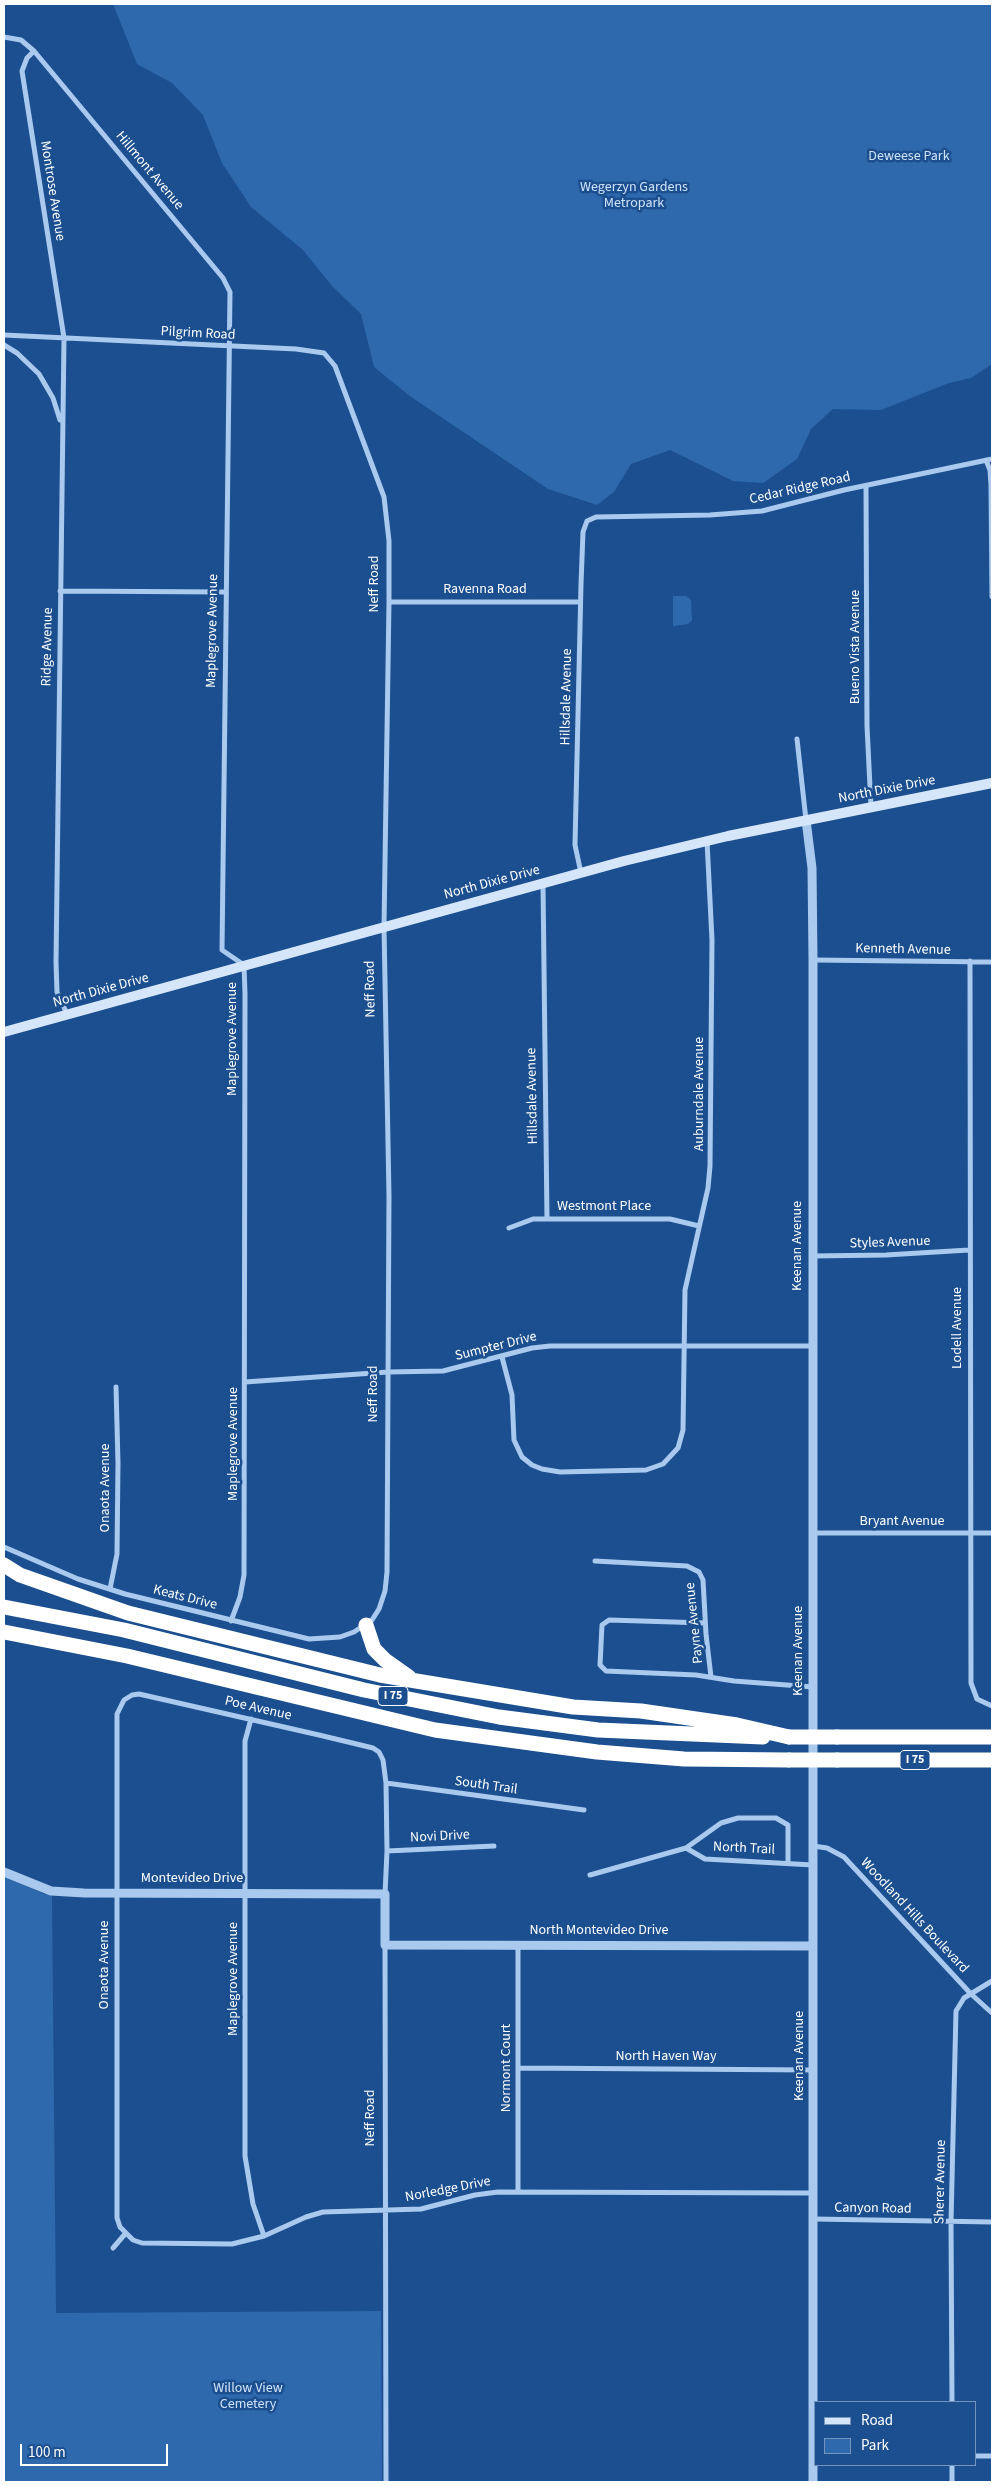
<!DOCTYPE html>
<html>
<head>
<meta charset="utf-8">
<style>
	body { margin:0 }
	#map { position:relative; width:996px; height:2486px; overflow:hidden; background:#1b4f8f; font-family:"Source Sans 3",sans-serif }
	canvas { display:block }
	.frame { position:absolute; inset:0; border:5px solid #fff; pointer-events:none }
	.legend { position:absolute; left:814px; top:2401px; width:162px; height:65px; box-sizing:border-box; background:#1b4f8f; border:1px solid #7695bc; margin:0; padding:6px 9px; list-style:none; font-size:15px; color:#fff }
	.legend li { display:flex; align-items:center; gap:10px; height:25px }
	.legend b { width:25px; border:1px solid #7695bc }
	.scale { position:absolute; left:20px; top:2444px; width:148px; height:22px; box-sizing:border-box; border:2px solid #fff; border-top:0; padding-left:6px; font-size:15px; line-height:18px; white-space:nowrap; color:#fff; -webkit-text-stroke:4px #1b4f8f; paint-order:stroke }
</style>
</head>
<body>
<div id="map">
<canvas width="996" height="2486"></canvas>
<div class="frame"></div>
<ul class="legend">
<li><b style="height:6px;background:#d6e6fa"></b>Road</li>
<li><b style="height:14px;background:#2e69ad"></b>Park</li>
</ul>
<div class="scale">100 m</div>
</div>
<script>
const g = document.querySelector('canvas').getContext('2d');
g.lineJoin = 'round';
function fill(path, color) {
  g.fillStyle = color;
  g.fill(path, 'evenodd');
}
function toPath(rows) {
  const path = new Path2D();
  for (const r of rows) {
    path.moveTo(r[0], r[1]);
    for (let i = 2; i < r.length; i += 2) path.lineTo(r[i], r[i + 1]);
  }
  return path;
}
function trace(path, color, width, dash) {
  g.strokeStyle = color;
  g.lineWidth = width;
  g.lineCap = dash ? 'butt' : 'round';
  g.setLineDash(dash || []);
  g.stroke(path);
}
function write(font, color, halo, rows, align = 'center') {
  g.font = font + ' "Source Sans 3",sans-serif';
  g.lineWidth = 5;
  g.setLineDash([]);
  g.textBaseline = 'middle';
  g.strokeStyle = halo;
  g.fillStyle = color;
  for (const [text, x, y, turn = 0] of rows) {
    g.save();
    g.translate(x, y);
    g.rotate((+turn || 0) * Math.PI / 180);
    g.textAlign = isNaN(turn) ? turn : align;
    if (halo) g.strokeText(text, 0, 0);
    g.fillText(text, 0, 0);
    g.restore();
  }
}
fill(toPath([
	[113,4,992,4,992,364,971,378,949,383,881,410,833,409,811,429,797,459,763,483,733,481,670,450,631,464,614,492,597,505,548,489,411,397,374,367,361,314,332,286,303,250,251,207,222,163,203,115,172,83,137,64],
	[673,596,686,596,691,600,692,620,688,624,673,626],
	[4,1876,44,1894,52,1896,56,2313,381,2311,382,2482,4,2482]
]), '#2e69ad');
trace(toPath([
	[4,37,21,40,34,51,223,278,230,292,222,950,244,965,245,994,244,1575,240,1597,231,1621],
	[34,51,27,58,22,71,64,338,56,962,57,992,67,1014],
	[4,335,296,349,324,353,335,366,384,497,389,541,389,602,384,927,389,1196,387,1572,385,1591,379,1609,372,1620,354,1632,340,1637,309,1639,125,1594,78,1579,4,1547],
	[4,345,17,353,39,374,53,398,60,420],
	[986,460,990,470,991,485,992,597],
	[866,486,867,726,871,807],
	[60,591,224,592],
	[389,602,580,602],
	[797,739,806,820],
	[581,873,575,845,581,584,583,532,587,521,596,517,710,515,762,511,844,490,992,459],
	[543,884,547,1219],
	[813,960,992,962],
	[970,961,971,1683,977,1699,992,1706],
	[509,1228,533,1219,670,1219,699,1226],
	[812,1256,886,1255,969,1250],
	[502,1357,512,1395,514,1440,522,1457,532,1465,542,1469,560,1472,646,1470,663,1464,678,1448,683,1430,685,1290,708,1188,710,1166,712,940,707,841],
	[245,1382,388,1372,443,1371,532,1348,550,1346,812,1346],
	[812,1533,992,1533],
	[595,1561,687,1566,699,1572,703,1580,706,1634,711,1677],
	[110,1589,117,1554,118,1463,116,1387],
	[705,1623,609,1620,602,1625,600,1665,606,1671,696,1675,734,1681,813,1687],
	[251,1719,245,1741,245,2156,253,2204,264,2236],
	[386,1783,584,1810],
	[813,1846,827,1848,844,1857,971,1994,992,2013],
	[686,1848,721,1823,738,1818,776,1818,788,1825,788,1863],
	[387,1851,494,1846],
	[590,1875,686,1848,705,1859,813,1865],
	[385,1894,387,1851,386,1783,383,1760,379,1752,373,1748,319,1735,139,1694,132,1695,124,1700,117,1714,117,2218,120,2227,133,2240,142,2243,232,2244,264,2236,306,2217,323,2212,421,2209,475,2195,498,2192,813,2193],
	[385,1945,386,2482],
	[518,2068,814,2070],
	[518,2192,518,1945],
	[814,2219,992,2222],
	[113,2248,125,2234],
	[952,2402,951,2222,956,2011,964,1998,992,1981],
	[975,2456,992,2456],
	[952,2482,952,2465]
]), '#a9c9ee', 5);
trace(toPath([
	[806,820,812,868,813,960,813,2482],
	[4,1872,51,1891,84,1893,385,1894,385,1945,813,1946]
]), '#a9c9ee', 9);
trace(toPath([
	[4,1032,624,861,728,836,992,783]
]), '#d6e6fa', 10);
trace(toPath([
	[4,1565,20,1575,128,1613,380,1675,573,1707,641,1711,737,1725,789,1737],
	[4,1607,124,1630,364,1690,499,1717,598,1730,763,1737],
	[366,1625,374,1649,385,1660,409,1677],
	[4,1632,127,1656,435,1730,597,1752,684,1759,789,1760],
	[837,1737,992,1737],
	[837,1760,992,1760]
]), '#fff', 15);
trace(toPath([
	[789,1737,837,1737],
	[789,1760,837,1760]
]), '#fff', 15);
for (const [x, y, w] of [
	[393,1696,30],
	[915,1760,30]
]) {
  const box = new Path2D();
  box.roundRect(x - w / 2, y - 9.5, w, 19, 4);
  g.fillStyle = '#1b4f8f';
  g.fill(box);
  trace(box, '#fff', 1);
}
write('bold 12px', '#fff', null, [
	["I 75",393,1696],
	["I 75",915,1760]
]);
write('14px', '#cfe3fa', '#1b4f8f', [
	["Deweese Park",909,157],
	["Wegerzyn Gardens",634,188],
	["Metropark",634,204],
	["Willow View",248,2389],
	["Cemetery",248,2405]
]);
write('14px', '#fff', '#1b4f8f', [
	["Hillmont Avenue",149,171,50],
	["Montrose Avenue",52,191,81],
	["Pilgrim Road",198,334,3],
	["Cedar Ridge Road",800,489,-13],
	["Neff Road",375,584,-90],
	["Ravenna Road",485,590],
	["Maplegrove Avenue",213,631,-89],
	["Ridge Avenue",48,647,-89],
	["Bueno Vista Avenue",856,647,-90],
	["Hillsdale Avenue",567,697,-89],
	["North Dixie Drive",887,790,-11],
	["North Dixie Drive",492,883,-15],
	["Kenneth Avenue",903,950,1],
	["Neff Road",371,989,-91],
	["North Dixie Drive",101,991,-15],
	["Maplegrove Avenue",233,1039,-90],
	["Auburndale Avenue",700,1094,-90],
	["Hillsdale Avenue",533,1096,-91],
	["Westmont Place",604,1207],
	["Styles Avenue",890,1243,-2],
	["Keenan Avenue",798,1246,-90],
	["Lodell Avenue",958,1328,-90],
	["Sumpter Drive",496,1347,-14],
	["Neff Road",374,1394,-90],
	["Maplegrove Avenue",234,1444,-90],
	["Onaota Avenue",106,1488,-90],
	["Bryant Avenue",902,1522],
	["Keats Drive",185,1598,14],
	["Payne Avenue",695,1623,-96],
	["Keenan Avenue",799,1651,-90],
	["Poe Avenue",258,1709,13],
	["South Trail",486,1786,8],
	["Novi Drive",440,1837,-3],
	["North Trail",744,1849,3],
	["Montevideo Drive",192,1879],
	["Woodland Hills Boulevard",914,1916,47],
	["North Montevideo Drive",599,1931],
	["Onaota Avenue",105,1965,-90],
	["Maplegrove Avenue",234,1979,-90],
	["Keenan Avenue",800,2056,-90],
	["North Haven Way",666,2057],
	["Normont Court",507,2068,-90],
	["Neff Road",371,2118,-90],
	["Sherer Avenue",941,2182,-89],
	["Norledge Drive",448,2190,-11],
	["Canyon Road",873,2209,1]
]);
</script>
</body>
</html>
